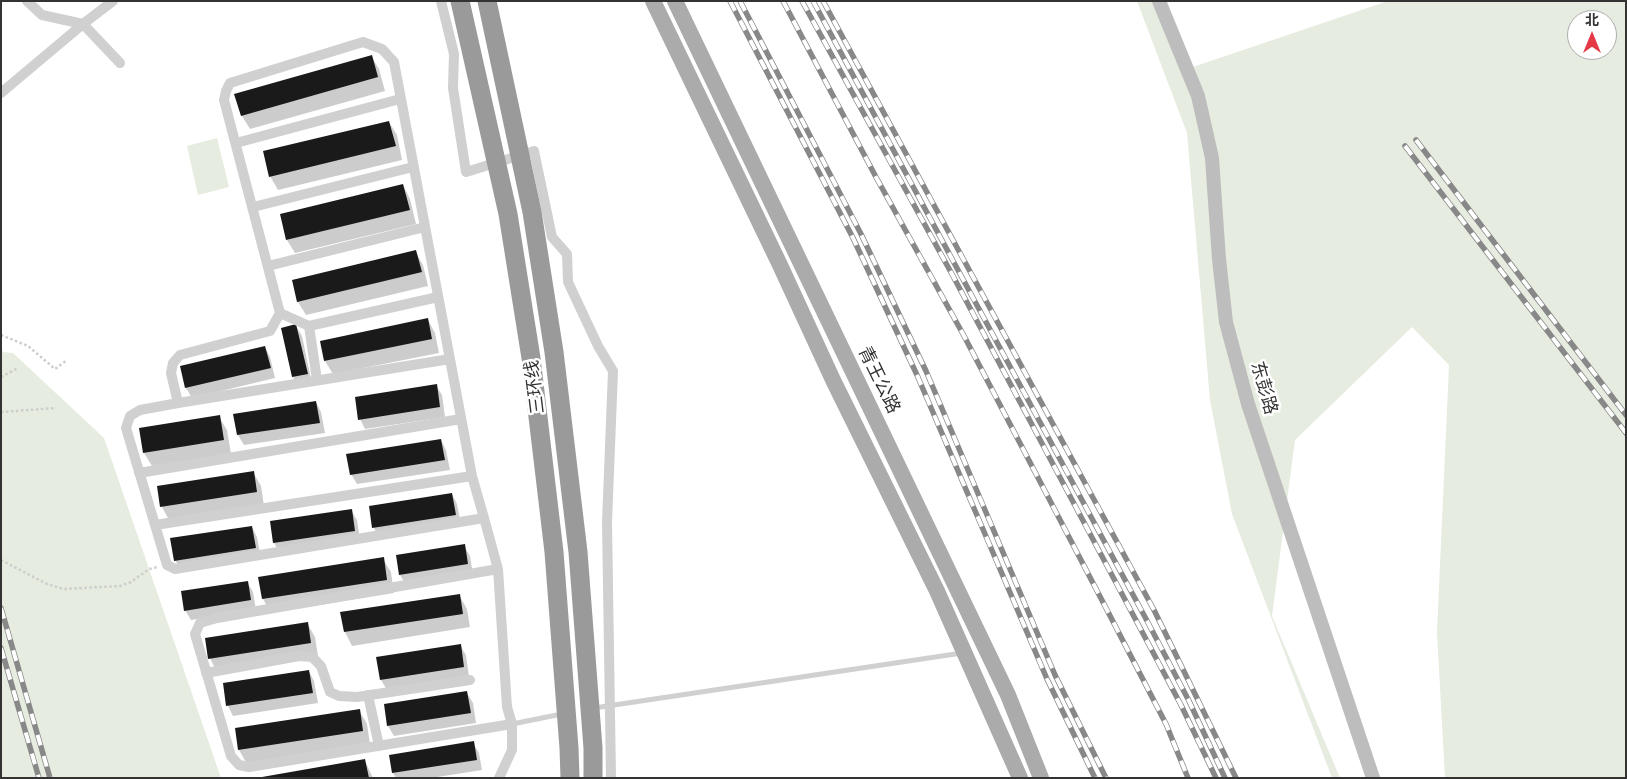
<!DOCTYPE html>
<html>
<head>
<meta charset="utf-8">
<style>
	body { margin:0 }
	#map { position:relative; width:1627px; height:779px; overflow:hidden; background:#fff; font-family:"Alegreya Sans","Noto Sans SC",sans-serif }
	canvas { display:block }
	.frame { position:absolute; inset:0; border:2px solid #333; pointer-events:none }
	.north { position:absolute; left:1567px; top:10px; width:50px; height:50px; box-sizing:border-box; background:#fff; border:1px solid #adadad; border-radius:50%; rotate:0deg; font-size:14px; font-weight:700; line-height:20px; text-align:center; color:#333 }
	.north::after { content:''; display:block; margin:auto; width:18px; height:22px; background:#e63946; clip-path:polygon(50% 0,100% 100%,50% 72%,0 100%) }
</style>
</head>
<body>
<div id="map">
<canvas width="1627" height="779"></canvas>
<div class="frame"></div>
<div class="north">北</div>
</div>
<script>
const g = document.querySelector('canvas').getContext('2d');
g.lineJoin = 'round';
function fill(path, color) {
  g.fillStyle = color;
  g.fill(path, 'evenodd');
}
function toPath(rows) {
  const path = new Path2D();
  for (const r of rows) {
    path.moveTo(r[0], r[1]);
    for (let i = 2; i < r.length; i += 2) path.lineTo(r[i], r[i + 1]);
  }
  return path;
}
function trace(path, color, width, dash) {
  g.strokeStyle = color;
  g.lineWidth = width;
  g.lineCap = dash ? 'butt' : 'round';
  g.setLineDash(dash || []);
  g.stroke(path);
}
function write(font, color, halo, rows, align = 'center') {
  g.font = font + ' "Alegreya Sans","Noto Sans SC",sans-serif';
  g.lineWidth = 5;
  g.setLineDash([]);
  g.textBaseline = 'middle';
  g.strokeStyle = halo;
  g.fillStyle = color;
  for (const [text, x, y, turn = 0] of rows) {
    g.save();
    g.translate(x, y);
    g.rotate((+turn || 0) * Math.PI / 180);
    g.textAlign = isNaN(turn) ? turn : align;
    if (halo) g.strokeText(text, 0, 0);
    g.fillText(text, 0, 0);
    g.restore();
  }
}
fill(toPath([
	[1137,1,1160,1,1187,69,1388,1,1626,1,1626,778,1445,778,1437,632,1449,365,1412,327,1295,440,1272,616,1340,778,1332,778,1232,514,1210,400,1187,133],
	[1577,20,1607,20,1607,50,1577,50],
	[217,138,229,187,198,195,187,146],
	[1,348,3,352,13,353,104,438,221,778,1,778]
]), '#e6ecdf');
fill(toPath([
	[371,56,379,69,385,91,250,129,242,116,236,95],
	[389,122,397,135,402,160,278,190,270,176],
	[403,185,410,199,416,224,295,253,287,240],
	[415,251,423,265,428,286,306,315,298,302,293,281],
	[428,320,435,333,439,353,333,374,325,361,321,342],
	[296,326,302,336,312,384,299,387,293,377],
	[265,347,270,357,275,378,192,398,186,388,181,367],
	[436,385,442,395,445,417,365,429,360,419],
	[316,402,321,412,325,433,244,445,238,435,235,415],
	[219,417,227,430,231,454,152,466,144,453],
	[441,440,446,450,450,470,357,484,351,474],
	[253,472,261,486,264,506,169,520,162,507,158,487],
	[452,494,457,504,461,525,379,538,374,528,370,507],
	[351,510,357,520,360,540,280,553,274,543,271,523],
	[252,527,257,537,261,558,181,570,175,560],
	[464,546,470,556,473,574,406,585,400,575],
	[383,559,391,572,394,593,271,613,263,599,260,578],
	[247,582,253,592,256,610,191,620,185,610],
	[459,595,467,609,470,627,352,646,345,632,342,613],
	[307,623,315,637,318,656,217,672,210,658],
	[460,645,466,655,469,677,387,690,381,680],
	[309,671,314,681,318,703,233,716,228,706,224,684],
	[467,693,473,703,476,723,394,736,388,726],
	[359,710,367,724,370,744,247,764,239,750,236,729],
	[473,743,479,753,482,770,431,778,396,778,393,773,390,756],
	[365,761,373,778,263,778]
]), '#0003');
fill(toPath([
	[372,55,378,77,241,116,234,94],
	[389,121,396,146,269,177,263,151],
	[403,184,410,210,286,240,280,214],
	[416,250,422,272,297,302,292,280],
	[428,318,432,339,324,361,320,341],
	[296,324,308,374,292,377,281,328],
	[265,346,271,368,185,388,180,366],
	[437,384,440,407,358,420,355,397],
	[316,401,320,423,237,435,233,414],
	[220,415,224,440,143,453,139,428],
	[441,439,445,460,350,475,346,454],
	[254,471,257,492,160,507,157,486],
	[452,493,456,515,372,528,369,506],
	[352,509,355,531,273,543,270,521],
	[252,526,256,548,174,561,170,538],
	[465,544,468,564,399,575,396,555],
	[384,557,387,580,262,599,258,577],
	[248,581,251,600,184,611,181,591],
	[460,594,463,614,344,632,340,612],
	[308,622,311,643,208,659,205,638],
	[461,644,464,667,380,680,376,657],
	[309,670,313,693,226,706,223,683],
	[467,691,471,713,387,726,384,704],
	[360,709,363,731,238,750,235,728],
	[474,741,477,760,392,773,389,755],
	[365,759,369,778,262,778,262,777]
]), '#1a1a1a');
trace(toPath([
	[1,335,28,346,55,369,67,360],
	[1,377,18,368],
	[1,412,56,408],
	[1,560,47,584,63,589,120,586,131,582,149,569,158,567]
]), '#cdcdcd', 2.5, [2.5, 2.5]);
trace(toPath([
	[594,708,962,653],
	[512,724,562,714]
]), '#d0d0d0', 5);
trace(toPath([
	[27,1,42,15,83,24,113,1],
	[441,1,454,54,453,88,466,172,534,151,552,237,567,254,568,282,598,346,613,371,607,522,611,778],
	[1,93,83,24,120,63],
	[236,143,400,99],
	[253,207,413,167],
	[268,266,425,227],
	[280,313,309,326,438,297],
	[309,326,317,380],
	[178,403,450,359],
	[139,473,461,419],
	[484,518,175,569,167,565,126,428,130,416,140,410,178,403,171,373,173,363,180,355,270,331,280,313,224,100,226,91,230,83,363,42,382,49,394,62,472,476,484,518,498,569,507,707,512,724,512,750,499,778],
	[155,525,472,476],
	[498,569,217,618,200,623,195,634,231,756,239,765,249,767,512,724],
	[206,673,299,656,312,657,321,666,330,692,339,696,357,697,470,680],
	[368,695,379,746]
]), '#d0d0d0', 10);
trace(toPath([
	[1159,1,1198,96,1212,158,1219,259,1226,322,1248,404,1373,778]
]), '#bdbdbd', 14);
trace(toPath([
	[653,1,780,265,833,380,937,591,1020,778],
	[675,1,1008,695,1041,778]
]), '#ababab', 16);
const rail = toPath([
	[730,1,853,238,917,375,1047,679,1095,778],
	[740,1,861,234,926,371,1055,675,1106,778],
	[783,1,877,179,963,334,1106,608,1166,724,1188,778],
	[802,1,953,276,1181,705,1216,778],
	[813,1,1145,617,1189,701,1225,778],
	[823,1,1154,610,1236,778],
	[1416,140,1626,415],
	[1405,146,1626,433],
	[1,608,50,778],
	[1,648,39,778]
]);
trace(rail, '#888', 5.5);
trace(rail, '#fff', 4, [11]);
trace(toPath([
	[460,1,508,214,531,358,554,552,569,748,570,778],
	[487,1,532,212,554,352,578,552,593,748,593,778]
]), '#9a9a9a', 19);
write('18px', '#333', '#fff', [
	["青王公路",879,380,64],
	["三环线",535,387,-97],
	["东彭路",1264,388,74]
]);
</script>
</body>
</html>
